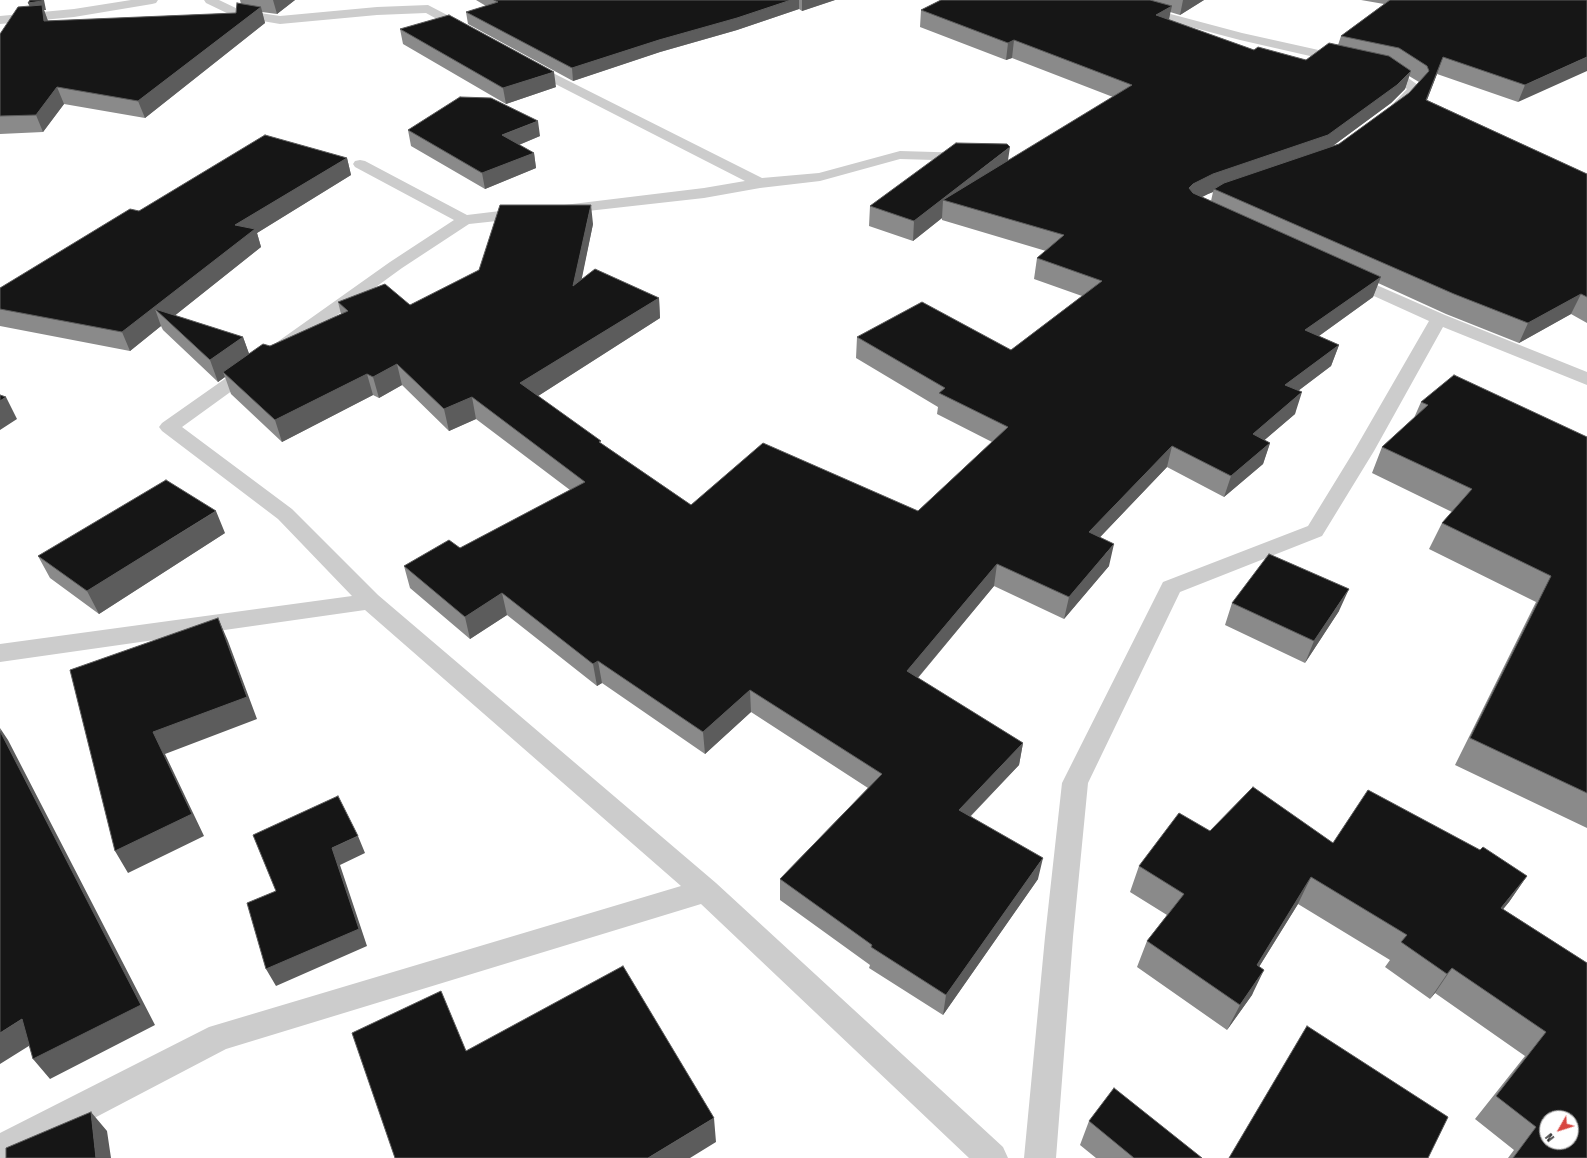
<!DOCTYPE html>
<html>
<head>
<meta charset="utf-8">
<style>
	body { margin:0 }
	#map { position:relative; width:1587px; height:1158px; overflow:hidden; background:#fff; font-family:"Fira Sans Condensed",sans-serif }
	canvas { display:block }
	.north { position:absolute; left:1539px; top:1110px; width:40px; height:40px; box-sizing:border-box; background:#fff; border:1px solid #acacac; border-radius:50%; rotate:231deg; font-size:11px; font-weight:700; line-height:16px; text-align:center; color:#2f2f2f }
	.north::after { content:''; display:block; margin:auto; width:14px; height:18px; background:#d84540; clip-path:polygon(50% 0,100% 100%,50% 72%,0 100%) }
</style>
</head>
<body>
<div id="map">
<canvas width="1587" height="1158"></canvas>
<div class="north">N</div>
</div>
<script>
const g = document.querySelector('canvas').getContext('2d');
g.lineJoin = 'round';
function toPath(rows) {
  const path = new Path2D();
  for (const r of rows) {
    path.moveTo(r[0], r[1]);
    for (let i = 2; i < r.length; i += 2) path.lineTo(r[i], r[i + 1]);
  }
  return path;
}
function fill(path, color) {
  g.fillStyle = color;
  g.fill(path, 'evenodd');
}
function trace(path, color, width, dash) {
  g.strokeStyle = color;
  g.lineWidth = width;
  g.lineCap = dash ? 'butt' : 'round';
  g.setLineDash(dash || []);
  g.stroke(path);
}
fill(toPath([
	[131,0,158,0,156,3,152,4,74,17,0,24,0,16,74,9,131,0],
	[204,0,219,0,240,10,280,16,377,7,428,5,472,28,474,31,472,34,464,34,426,13,377,15,280,24,233,16,206,3,204,0],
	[1098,0,1118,0,1242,33,1350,57,1351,60,1350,63,1345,64,1240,40,1100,3,1098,0],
	[529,61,762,178,819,173,900,151,968,153,973,154,975,157,973,160,968,161,900,159,820,181,760,188,704,198,561,214,556,212,553,209,556,206,704,188,745,181,524,68,523,65,524,62,529,61],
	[1381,64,1393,67,1422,88,1400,112,1395,113,1390,112,1388,109,1407,89,1383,73,1376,71,1374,68,1376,65,1381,64],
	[360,160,365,161,467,215,525,208,530,210,533,213,530,216,525,218,469,224,402,268,285,353,279,354,273,353,270,349,273,345,390,262,454,220,355,167,353,164,355,161,360,160],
	[1349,273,1445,315,1587,372,1587,385,1443,327,1374,451,1322,536,1180,592,1088,783,1073,937,1056,1158,1024,1158,1045,937,1062,783,1163,582,1308,526,1354,451,1429,321,1343,282,1341,278,1343,274,1349,273],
	[252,363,258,364,261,368,258,372,182,427,292,509,378,595,716,883,1003,1147,1008,1158,969,1158,701,904,226,1049,18,1158,0,1158,0,1133,209,1027,681,886,365,610,0,662,0,644,352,596,278,519,162,431,159,427,162,423,246,364,252,363]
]), '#ccc');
fill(toPath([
	[240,0,295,0,277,14,262,12,265,23,145,118,64,104,43,132,0,134,0,34,30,6,28,3,46,10,44,10,48,21,236,13,241,4],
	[476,0,835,0,802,11,799,9,737,30,660,52,573,81,468,24,466,12,486,6],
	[941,0,1204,0,1180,15,1170,12,1169,20,1254,50,1306,60,1338,45,1341,36,1384,4,1361,0,1587,0,1518,102,1437,74,1427,100,1587,174,1587,323,1571,314,1519,343,1446,314,1378,283,1373,297,1319,336,1339,345,1331,366,1298,391,1295,414,1264,440,1270,443,1263,464,1224,497,1167,467,1100,537,1109,566,1064,619,994,586,918,678,1023,743,1019,765,971,816,1038,879,943,1015,869,968,870,965,780,900,780,879,868,788,751,712,705,754,602,683,597,686,507,615,470,639,410,588,404,566,460,548,570,490,476,419,449,431,402,385,379,398,373,395,282,442,231,394,225,377,218,382,163,330,161,326,130,351,0,326,0,288,139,211,347,158,351,175,257,233,261,247,174,316,243,337,249,354,270,346,341,314,338,302,410,305,593,224,581,280,659,298,660,318,538,396,601,443,691,505,918,511,992,442,937,414,938,407,856,358,857,337,1011,350,1082,296,1034,279,1037,258,1046,251,942,220,942,218,913,241,869,226,870,206,1008,161,1113,97,1012,58,1006,60,920,27,921,10],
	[1409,76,1419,82,1409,93,1339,144,1332,146,1391,103,1405,89],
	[1213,192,1211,201,1202,197,1208,194],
	[400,29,556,87,506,104,403,44],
	[408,130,540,136,519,145,534,153,536,168,485,189,411,146],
	[1421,402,1587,437,1587,828,1455,765,1536,602,1429,549,1442,523,1452,512,1372,473,1382,447,1414,418],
	[225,533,99,614,50,578,38,556],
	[1232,603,1339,611,1305,663,1225,625],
	[1210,831,1333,843,1527,876,1509,902,1503,909,1587,963,1587,1158,1508,1158,1514,1150,1475,1119,1525,1056,1435,993,1430,999,1385,967,1390,960,1298,904,1259,967,1252,995,1227,1030,1137,967,1147,941,1167,915,1130,892,1139,866],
	[1089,1121,1202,1158,1096,1158,1080,1145]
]), '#8a8a8a');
fill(toPath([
	[42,0,44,0,46,10,44,10,48,21,51,37,32,11,28,3],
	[273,0,295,0,277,14],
	[791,0,799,0,799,9,737,30,660,52,573,81,572,68,659,40],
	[802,0,835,0,802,11],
	[1183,0,1204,0,1180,15],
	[1172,6,1168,23,1156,15],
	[261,7,265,23,145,118,138,101],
	[1014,40,1012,58,1006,60,1008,43],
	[1443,57,1437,74,1420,118,1426,100],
	[1587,57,1587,71,1518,102,1525,85],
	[1411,71,1405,89,1391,103,1322,154,1214,189,1213,192,1208,194,1188,204,1189,188,1193,184],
	[554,72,556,87,506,104,503,88],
	[57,87,64,104,43,132,36,115],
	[538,121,540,136,504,151,502,135],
	[1010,147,1007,167,943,200,942,218,913,241,914,221],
	[534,153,536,168,485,189,482,173],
	[347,158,351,175,257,233,261,247,168,321,155,309,161,326,130,351,122,332,235,225],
	[591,205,593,224,576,307,573,286],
	[1381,277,1373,297,1298,351,1305,330],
	[1581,294,1571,314,1519,343,1528,323],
	[659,298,660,318,524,405,520,383],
	[243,337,251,359,223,372,225,377,218,382,210,360],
	[1339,345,1331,366,1278,406,1285,385],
	[397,364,402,385,379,398,373,377],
	[367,374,373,395,282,442,275,420],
	[1302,392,1295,414,1246,456,1253,434],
	[6,397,17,419,0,430,0,401],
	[472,397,476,419,449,431,444,409],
	[1270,443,1263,464,1224,497,1231,476],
	[1172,446,1167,467,1084,554,1089,532],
	[216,511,225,533,99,614,87,591],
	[1114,544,1109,566,1064,619,1069,597],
	[997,564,994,586,905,693,907,671],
	[1349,589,1339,611,1305,663,1314,641],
	[502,593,507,615,470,639,465,617],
	[218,618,228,641,257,719,165,754,204,836,128,873,115,851,153,732],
	[598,661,602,683,597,686,593,664],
	[750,690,751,712,705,754,703,732],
	[0,728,8,740,155,1025,50,1079,33,1059],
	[1023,743,1019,765,956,831,959,810],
	[358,836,365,853,340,865,367,946,276,986,266,969,332,848],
	[1043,858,1038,879,943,1015,946,995],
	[1527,876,1509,902,1483,934,1501,908],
	[1311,877,1298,904,1244,991,1257,965],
	[1452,968,1435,993,1430,999,1447,974],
	[1264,970,1252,995,1227,1030,1240,1005],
	[22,1019,40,1039,0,1064,0,1033],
	[91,1112,107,1131,111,1158,96,1158],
	[714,1118,716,1142,690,1158,648,1158]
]), '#5c5c5c');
const building = toPath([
	[30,0,42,0,42,1,28,3,30,0],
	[494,0,791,0,737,18,659,40,572,68,466,12,498,2,494,0],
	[941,0,1150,0,1172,6,1156,15,1254,50,1258,47,1306,60,1329,43,1389,56,1411,71,1397,85,1328,135,1213,174,1193,184,1189,188,1193,193,1381,277,1305,330,1339,345,1285,385,1302,392,1253,434,1270,443,1231,476,1172,446,1089,532,1114,544,1069,597,997,564,907,671,1023,743,959,810,1043,858,946,995,871,947,872,945,780,879,882,774,750,690,703,732,598,661,593,664,502,593,465,617,404,566,449,540,460,548,585,482,472,397,444,409,397,364,373,377,367,374,275,420,223,372,263,344,270,346,348,311,338,302,385,284,410,305,479,270,500,205,591,205,573,286,595,269,659,298,520,383,601,441,599,442,691,505,763,443,918,511,1008,427,939,393,945,388,857,337,922,302,1011,350,1102,281,1037,258,1064,235,943,200,1132,85,1014,40,1008,43,921,10,941,0],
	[1390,0,1587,0,1587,57,1525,85,1443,57,1426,100,1587,174,1587,297,1581,294,1528,323,1454,294,1214,189,1224,183,1339,144,1409,93,1429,71,1427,66,1399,48,1341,36,1390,0],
	[237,3,261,7,138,101,57,87,36,115,0,116,0,34,18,7,42,5,44,21,236,13,237,3],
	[449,15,554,72,503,88,400,29,449,15],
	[460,97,491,98,538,121,502,135,534,153,482,173,408,130,460,97],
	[265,135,347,158,235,225,255,229,122,332,0,309,0,288,130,209,139,211,265,135],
	[956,143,1007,144,1010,147,914,221,870,206,956,143],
	[155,309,243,337,210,360,155,309],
	[1454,375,1587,437,1587,793,1470,738,1551,576,1442,523,1472,489,1382,447,1428,405,1421,402,1454,375],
	[0,395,6,397,0,401,0,395],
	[166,480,216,511,87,591,38,556,166,480],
	[1269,554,1349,589,1314,641,1232,603,1269,554],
	[218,618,247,697,153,732,192,814,115,851,70,670,218,618],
	[0,731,141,1005,33,1059,22,1019,0,1033,0,731],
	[1253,787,1333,843,1368,790,1480,850,1483,847,1527,876,1501,908,1587,963,1587,1158,1513,1158,1536,1127,1496,1096,1546,1032,1452,968,1447,974,1401,942,1407,935,1311,877,1257,965,1264,970,1240,1005,1147,941,1184,894,1139,866,1179,813,1210,831,1253,787],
	[1547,1118,1571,1118,1571,1142,1547,1142,1547,1118],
	[338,796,358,836,332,848,359,929,266,969,247,903,276,891,253,835,338,796],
	[623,966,714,1118,648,1158,395,1158,352,1033,441,991,466,1051,623,966],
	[1307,1026,1448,1117,1428,1158,1229,1158,1307,1026],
	[1114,1088,1202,1158,1134,1158,1089,1121,1114,1088],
	[91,1112,96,1158,6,1158,6,1148,91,1112]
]);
fill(building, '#161616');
trace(building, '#5c5c5c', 1);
</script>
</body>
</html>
